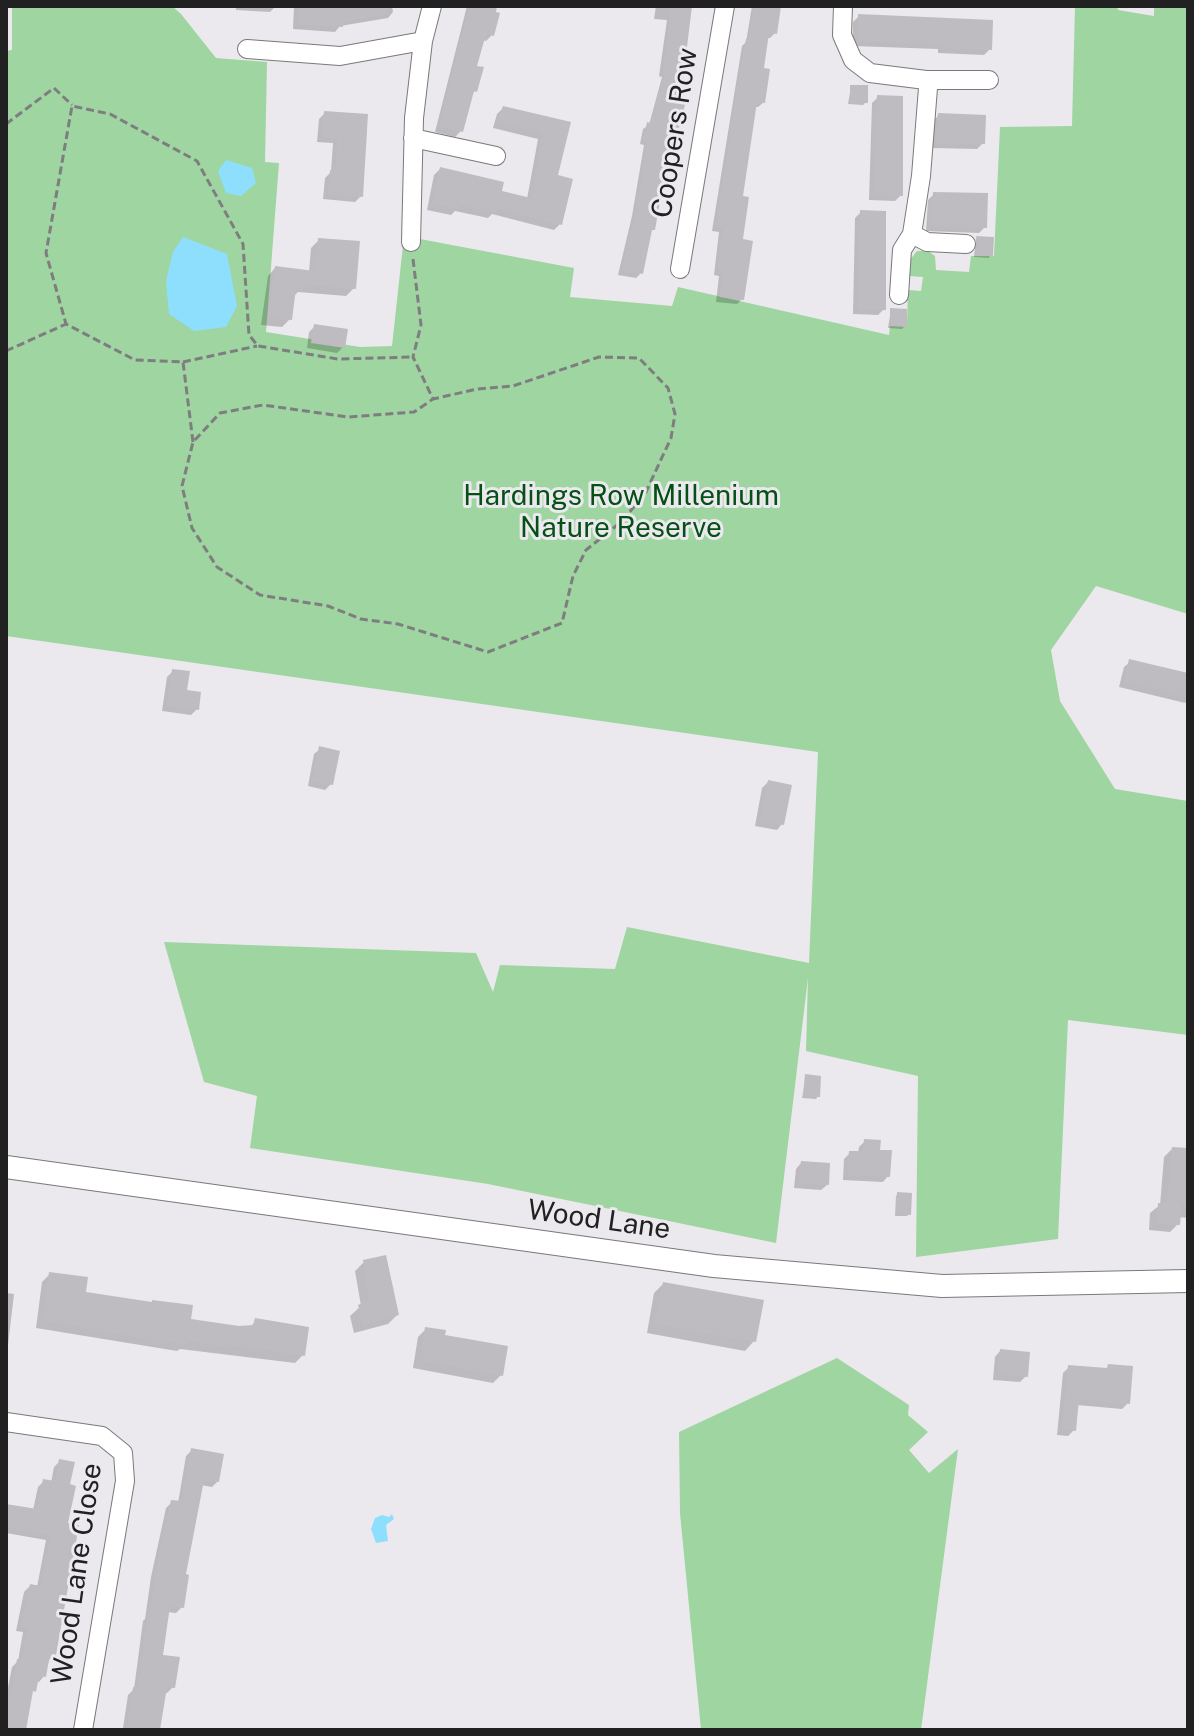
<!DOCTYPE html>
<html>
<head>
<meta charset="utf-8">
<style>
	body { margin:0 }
	#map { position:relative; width:1194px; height:1736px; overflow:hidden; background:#ebe9ed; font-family:"Public Sans",sans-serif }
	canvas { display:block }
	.frame { position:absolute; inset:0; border:8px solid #222122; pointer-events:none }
</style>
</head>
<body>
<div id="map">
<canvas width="1194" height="1736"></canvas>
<div class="frame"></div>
</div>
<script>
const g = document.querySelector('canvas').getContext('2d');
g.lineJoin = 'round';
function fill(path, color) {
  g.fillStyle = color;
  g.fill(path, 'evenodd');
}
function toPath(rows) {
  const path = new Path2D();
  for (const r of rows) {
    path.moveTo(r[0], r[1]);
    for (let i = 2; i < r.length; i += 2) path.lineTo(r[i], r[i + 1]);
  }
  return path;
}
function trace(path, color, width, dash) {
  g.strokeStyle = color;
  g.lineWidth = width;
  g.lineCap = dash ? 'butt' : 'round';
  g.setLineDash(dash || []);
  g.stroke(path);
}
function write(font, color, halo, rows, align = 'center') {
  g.font = font + ' "Public Sans",sans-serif';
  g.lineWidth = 6;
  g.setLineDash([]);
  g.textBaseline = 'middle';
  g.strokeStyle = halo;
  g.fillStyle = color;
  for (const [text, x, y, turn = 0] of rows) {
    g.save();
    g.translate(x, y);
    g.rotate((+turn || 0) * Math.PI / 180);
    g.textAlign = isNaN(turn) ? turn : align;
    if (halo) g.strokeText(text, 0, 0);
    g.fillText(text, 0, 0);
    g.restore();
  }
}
fill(toPath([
	[12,6,172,6,181,14,216,58,267,62,265,162,279,163,266,332,360,347,392,346,404,236,574,268,570,297,672,306,678,287,889,335,890,326,907,325,908,290,921,291,923,277,909,276,909,261,917,251,928,251,935,256,936,270,969,272,971,256,994,256,1000,127,1072,126,1075,6,1117,6,1118,10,1154,16,1154,6,1188,6,1188,614,1096,586,1051,650,1060,701,1115,789,1188,801,1188,1035,1068,1020,1058,1239,916,1257,918,1076,806,1051,808,978,776,1243,488,1184,250,1148,257,1096,204,1082,164,942,476,953,493,992,500,965,615,969,627,927,809,963,818,752,6,636,6,51,12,50],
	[837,1358,909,1405,908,1415,928,1432,909,1450,929,1473,958,1449,921,1730,701,1730,680,1513,679,1432]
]), '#9fd5a1');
fill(toPath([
	[226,160,252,168,256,183,241,196,226,193,218,171],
	[183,237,227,254,237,306,226,327,194,331,169,314,166,281,173,252],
	[392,1514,394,1519,386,1525,388,1541,376,1543,371,1529,375,1518,382,1515,389,1517]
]), '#8edffd');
fill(toPath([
	[236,6,276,6,270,12,236,10],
	[392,6,393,12,388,18,340,26,335,32,293,29,294,6],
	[467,6,495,6,492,35,486,41,482,40,475,67,475,91,471,95,461,131,455,137,435,132],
	[656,6,690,6,677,127,672,132,641,273,636,278,618,275,632,216,644,145,640,144,643,129,649,125,662,77,659,76,667,20,654,19],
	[752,6,779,6,775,33,770,38,766,38,761,70,764,102,758,107,755,107,741,198,742,299,737,304,716,302,719,276,714,275,719,232,712,231,742,46,746,42],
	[859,16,990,49,984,55,938,53,938,49,853,46,853,22],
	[851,87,866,102,863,105,848,104],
	[878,97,901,195,895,201,869,200,872,103],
	[503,108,569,123,555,177,560,224,554,230,492,214,488,218,455,211,451,215,427,210,434,175,440,169,499,192,527,199,538,139,493,128,497,114],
	[325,113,365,116,361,196,355,202,323,199,325,178,331,172,333,143,317,142,319,119],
	[939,115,983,143,977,149,931,148,933,121],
	[934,194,985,227,979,233,926,231,928,200],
	[861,212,884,309,878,315,853,314,855,218],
	[976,238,992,239,989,258,974,257],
	[319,240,354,288,346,296,298,292,293,297,290,319,282,327,261,325,268,276,275,268,309,272,311,248],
	[891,310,905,326,902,329,888,328],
	[315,326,343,347,337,353,307,348,309,332],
	[1130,662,1188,675,1188,699,1185,703,1119,687,1124,667],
	[173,671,197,709,191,715,162,711,167,677],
	[320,749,331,784,325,790,308,786,314,754],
	[768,782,782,824,777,830,755,826,762,788],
	[806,1077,818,1096,816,1099,802,1098],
	[865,1141,878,1152,888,1176,883,1182,843,1180,844,1159,850,1153,858,1153,859,1147],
	[1172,1149,1188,1150,1188,1218,1179,1217,1178,1224,1170,1232,1149,1230,1150,1213,1160,1205,1164,1157],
	[801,1163,827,1185,821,1190,794,1188,796,1169],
	[898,1194,909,1214,907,1216,895,1216,896,1196],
	[364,1262,397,1315,388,1324,354,1333,350,1316,361,1306,355,1271],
	[50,1274,84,1293,151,1304,189,1321,249,1328,256,1321,303,1355,295,1363,180,1349,177,1351,36,1328,42,1282],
	[663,1284,754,1341,745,1351,647,1333,654,1293],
	[6,1293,14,1294,8,1345,6,1348],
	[426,1329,442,1336,501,1375,493,1383,413,1368,418,1337],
	[1000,1351,1026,1376,1020,1382,993,1380,995,1357],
	[1109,1366,1128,1403,1122,1409,1077,1405,1074,1430,1068,1436,1057,1435,1063,1373,1069,1367,1105,1370],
	[192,1450,218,1481,212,1487,201,1485,184,1576,182,1607,176,1613,167,1612,160,1656,173,1687,167,1693,164,1693,158,1730,118,1730,123,1728,128,1695,134,1689,143,1621,145,1619,151,1577,166,1508,172,1502,178,1503,186,1456],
	[60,1461,68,1486,54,1654,49,1660,44,1676,39,1682,36,1681,30,1695,24,1730,6,1730,6,1698,12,1667,18,1661,23,1632,16,1631,24,1592,30,1586,37,1587,46,1540,6,1533,6,1506,33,1510,38,1487,44,1481,51,1483,54,1467]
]), '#0003');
fill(toPath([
	[299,6,388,6,389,14,343,22,343,27,298,24],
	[470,6,497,6,496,12,500,13,494,36,486,34,477,66,484,67,477,92,474,91,463,132,439,126],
	[672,6,692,6,682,88,686,89,683,100,686,101,679,128,673,127,655,230,652,230,643,274,622,270,636,210,648,141,643,140,647,122,651,123,665,73,663,72],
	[754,6,781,6,777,34,769,33,764,68,770,69,765,103,757,102,743,196,749,197,743,239,753,241,744,300,720,297,723,271,718,270,723,228,716,227,741,65,746,39,749,39],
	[858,14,993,20,992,50,943,48,943,44,858,41],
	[850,85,868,85,868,103,850,103],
	[877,95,903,96,903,196,874,195],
	[503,106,571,122,558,175,573,179,562,225,497,208,496,213,460,205,459,209,432,204,440,167,504,182,502,191,531,198,543,133,498,122],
	[324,111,368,114,363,197,328,194,330,170,335,170,338,138,322,137],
	[938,113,986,115,985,144,936,143],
	[933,192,988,193,987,228,931,226],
	[860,210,886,211,886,310,858,309],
	[976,236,994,237,993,256,975,256,978,244],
	[318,238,360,241,356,289,304,284,303,289,296,288,292,320,268,318,275,266,315,271],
	[890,308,907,309,907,327,890,326],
	[314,324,348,329,345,348,311,343],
	[1129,659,1188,673,1188,697,1124,681],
	[172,669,190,671,187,690,201,692,199,710,167,706],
	[319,746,340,751,333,785,312,781],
	[768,780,792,785,784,825,760,820],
	[805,1074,821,1076,820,1097,803,1096],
	[864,1139,881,1140,880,1150,892,1150,890,1177,848,1175,849,1151,863,1151],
	[1172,1147,1188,1148,1188,1205,1182,1204,1180,1225,1157,1223,1158,1203,1167,1204],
	[801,1161,830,1163,829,1185,799,1183],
	[897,1192,912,1193,911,1215,896,1214],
	[386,1255,399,1315,363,1325,358,1305,370,1300,363,1260],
	[49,1272,88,1277,86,1292,152,1302,152,1300,193,1305,191,1319,239,1326,253,1325,255,1318,309,1327,305,1356,226,1344,225,1347,188,1341,188,1344,147,1339,43,1320],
	[663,1282,764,1300,756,1342,655,1324],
	[425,1327,446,1330,445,1335,508,1346,503,1376,420,1360],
	[1000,1349,1030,1352,1028,1377,998,1374],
	[1108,1364,1133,1366,1130,1404,1079,1399,1076,1431,1062,1430,1068,1365,1107,1368],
	[191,1448,224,1454,219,1482,204,1480,186,1574,189,1575,184,1608,170,1606,163,1655,180,1657,175,1688,167,1687,160,1730,127,1730,133,1687,138,1688,148,1613,150,1614,156,1570,171,1500,182,1501],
	[59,1459,75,1462,70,1484,76,1486,68,1523,79,1525,56,1655,50,1654,46,1677,39,1676,36,1692,33,1691,26,1730,6,1730,6,1694,11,1695,17,1659,22,1660,28,1627,21,1626,30,1584,41,1586,51,1535,6,1527,6,1504,37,1509,43,1479,55,1481]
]), '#bebcc0');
const minor = toPath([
	[843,6,842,35,853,60,870,73,926,80,989,80],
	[247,49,340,56,423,41],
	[413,138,496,156],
	[912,234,927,242,966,244],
	[411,242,414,118,423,41,432,6],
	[680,269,725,6],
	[899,295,902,250,912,234,921,176,928,88,926,80],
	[6,1422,102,1436,123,1453,125,1481,83,1730]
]);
const tertiary = toPath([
	[6,1167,714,1266,942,1286,1188,1281]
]);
trace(minor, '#7a787b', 20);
trace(tertiary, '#7a787b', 24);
trace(toPath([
	[6,124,54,88,72,105],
	[413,259,421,325,413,357,433,399,477,389,513,386,599,357,639,358,668,388,675,414,671,438,645,494,621,522,586,550,573,576,562,623,488,652,398,624,361,619,328,606,260,595,217,567,192,528,182,486,193,442,220,413,263,405,348,417,414,412,433,399],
	[6,351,66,324],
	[183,362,257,346],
	[193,442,183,362,135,360,66,324,46,253,72,106,110,114,197,161,243,244,249,335,258,346,338,359,413,357]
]), '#7e7d7f', 3, [8, 4]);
trace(minor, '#fff', 18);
trace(tertiary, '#fff', 22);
write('28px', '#222122', '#ebe9ed', [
	["Coopers Row",675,133,-81],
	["Wood Lane",599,1220,8],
	["Wood Lane Close",77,1574,-82]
]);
write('28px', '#055015', '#ebe9ed', [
	["Hardings Row Millenium",621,496],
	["Nature Reserve",621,528]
]);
</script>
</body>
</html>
